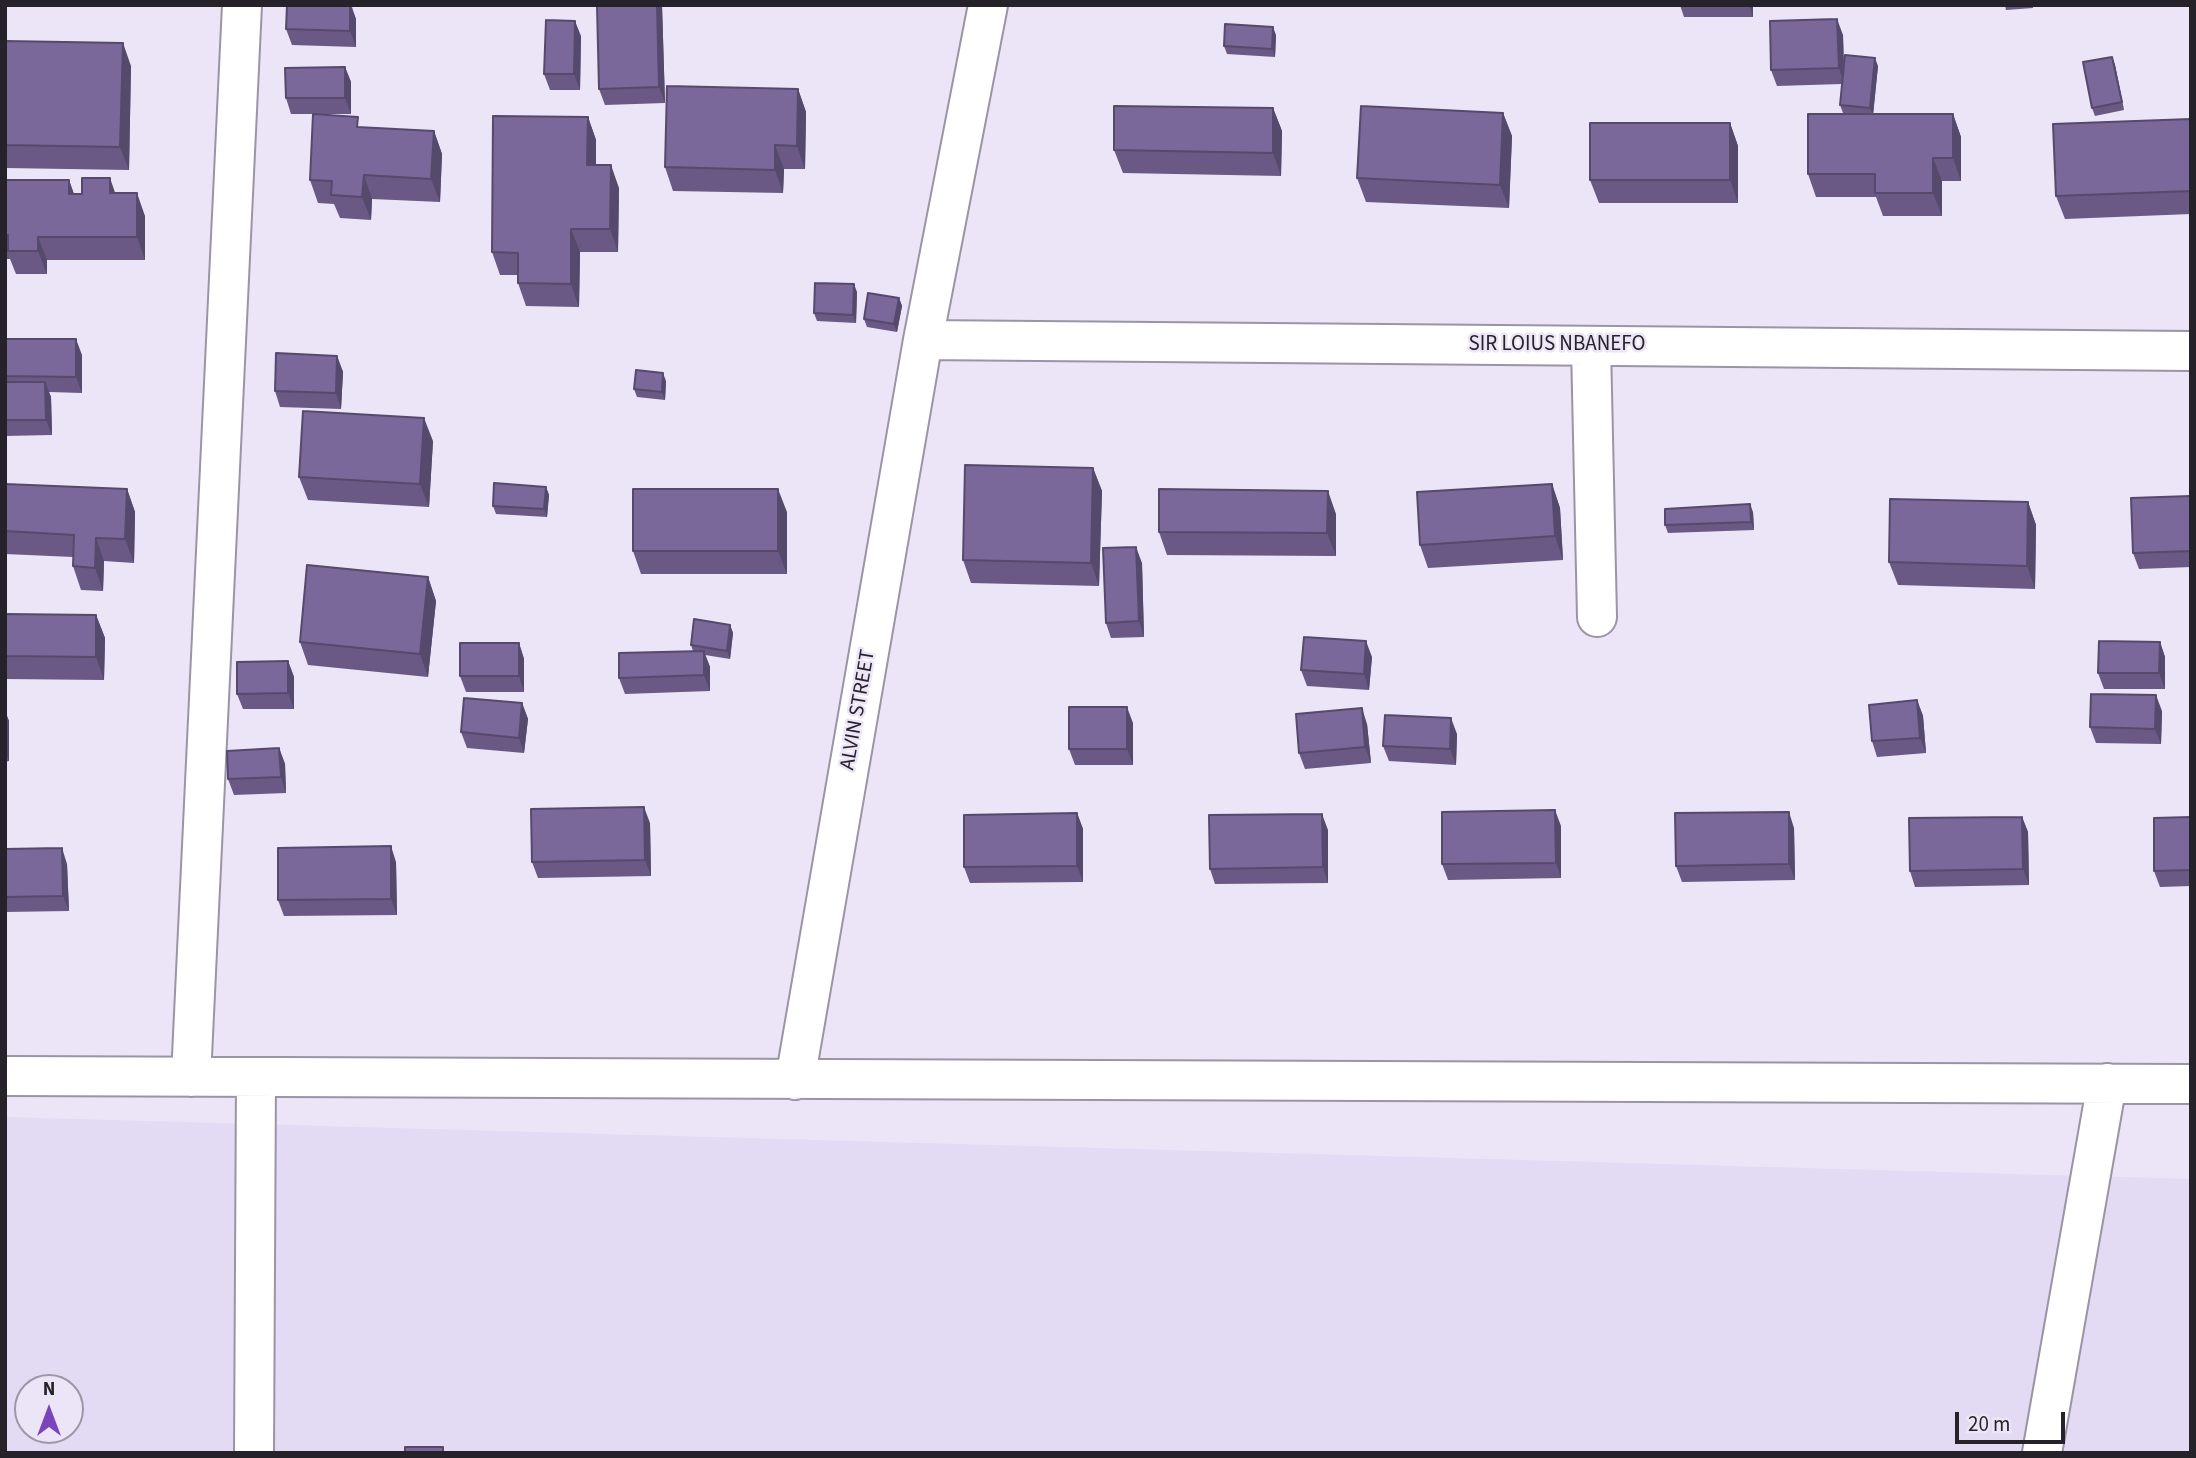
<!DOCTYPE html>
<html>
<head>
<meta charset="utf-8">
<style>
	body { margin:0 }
	#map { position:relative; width:2196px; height:1458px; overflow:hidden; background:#ebe5f7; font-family:"Source Sans 3",sans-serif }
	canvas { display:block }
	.frame { position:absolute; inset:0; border:7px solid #252229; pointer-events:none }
	.north { position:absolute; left:14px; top:1374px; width:70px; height:70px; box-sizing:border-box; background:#ebe5f7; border:2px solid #9c97a5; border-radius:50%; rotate:0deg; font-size:19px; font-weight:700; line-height:28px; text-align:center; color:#252229 }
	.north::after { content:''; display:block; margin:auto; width:24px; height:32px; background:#7a45bc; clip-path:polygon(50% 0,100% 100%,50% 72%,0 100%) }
	.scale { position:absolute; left:1955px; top:1412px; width:110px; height:32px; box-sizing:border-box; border:4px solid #252229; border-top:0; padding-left:9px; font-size:21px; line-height:24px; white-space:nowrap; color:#252229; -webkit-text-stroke:5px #ebe5f7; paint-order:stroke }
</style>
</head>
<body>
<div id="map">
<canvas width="2196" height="1458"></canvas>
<div class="frame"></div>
<div class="north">N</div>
<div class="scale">20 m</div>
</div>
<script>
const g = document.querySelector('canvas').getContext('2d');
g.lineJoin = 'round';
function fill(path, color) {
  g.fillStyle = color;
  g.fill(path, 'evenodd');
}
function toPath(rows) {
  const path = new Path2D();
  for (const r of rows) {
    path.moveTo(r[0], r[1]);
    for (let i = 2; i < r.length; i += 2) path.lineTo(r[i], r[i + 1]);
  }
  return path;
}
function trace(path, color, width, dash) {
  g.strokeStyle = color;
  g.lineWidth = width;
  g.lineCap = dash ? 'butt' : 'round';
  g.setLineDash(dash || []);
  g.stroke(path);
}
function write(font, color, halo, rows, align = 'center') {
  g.font = font + ' "Source Sans 3",sans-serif';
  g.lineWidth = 5;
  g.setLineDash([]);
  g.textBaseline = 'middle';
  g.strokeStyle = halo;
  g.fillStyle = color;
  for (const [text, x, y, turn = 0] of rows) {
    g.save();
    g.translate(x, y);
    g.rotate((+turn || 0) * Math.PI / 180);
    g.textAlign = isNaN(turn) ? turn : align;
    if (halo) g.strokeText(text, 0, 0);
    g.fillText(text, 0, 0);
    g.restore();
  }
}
fill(toPath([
	[5,1117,2191,1179,2191,1453,5,1453],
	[28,1388,70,1388,70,1430,28,1430]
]), '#e3daf4');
const minor = toPath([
	[923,340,2191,351],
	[1591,346,1597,617],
	[5,1076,2191,1084],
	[191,1077,242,5],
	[795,1080,923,340,988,5],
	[254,1453,256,1078],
	[2042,1453,2107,1083]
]);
trace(minor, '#9a94a5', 42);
trace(minor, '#fff', 38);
fill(toPath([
	[287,5,363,5,352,7,356,19,356,47,292,45,286,29],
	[597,5,662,5,665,103,605,105,599,89],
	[1680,5,1753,5,1753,17,1684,17],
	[2005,5,2033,5,2033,8,2006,10],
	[1276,35,1275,57,1227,54,1224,46],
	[1843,35,1844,62,1878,66,1873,114,1953,114,1961,137,1961,181,1942,181,1942,216,1883,216,1876,197,1816,197,1808,174,1850,114,1843,113,1840,105,1842,84,1777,86,1771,70],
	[581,36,580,90,550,90,544,74],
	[5,41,131,66,129,170,5,168],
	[2112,57,2115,65,2124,110,2095,116,2092,108],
	[345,67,351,82,351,114,291,114,286,98],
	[798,89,806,112,805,169,784,169,783,193,673,191,665,167],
	[1273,108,1282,131,1281,176,1123,173,1114,150],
	[1503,113,1512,136,1509,208,1366,202,1357,178],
	[588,117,596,140,596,165,619,188,618,252,580,252,579,307,526,306,518,283,518,275,500,275,492,252],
	[2191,119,2191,214,2065,219,2056,196],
	[1730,123,1738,146,1738,203,1599,203,1590,180],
	[362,127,434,131,442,154,440,202,372,199,371,220,340,218,334,204,318,203,310,180],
	[5,180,69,180,74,194,115,193,145,216,145,260,47,260,47,274,16,274,10,259,5,259],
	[857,292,856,323,817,321,814,313],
	[899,298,902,306,897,332,867,327,864,319],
	[5,339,82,355,82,393,49,392,51,397,52,435,5,436],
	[337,356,343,372,341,409,280,407,275,391],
	[666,381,665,400,637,397,634,389],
	[433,441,429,507,308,500,299,477],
	[1093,468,1102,491,1099,586,971,583,963,560],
	[5,484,127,489,135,512,134,563,104,561,103,591,81,590,73,566,73,557,5,554],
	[1552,484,1560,508,1563,560,1428,568,1420,545],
	[546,487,549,495,547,517,496,514,493,506],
	[2191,496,2191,567,2139,569,2133,553],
	[2028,502,2036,525,2035,589,1898,585,1889,562],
	[787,512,787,574,641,574,633,551],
	[1753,512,1754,530,1668,533,1665,525],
	[1336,514,1336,556,1167,555,1159,532],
	[1142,563,1144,637,1111,638,1106,623],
	[428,577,436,601,428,677,308,665,300,642],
	[5,614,96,615,105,638,104,680,5,679],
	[730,625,733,633,730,659,705,655,710,667,710,691,625,694,619,678,693,651,691,645],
	[2160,642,2165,657,2165,689,2104,689,2098,673],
	[519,643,524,659,524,692,466,692,460,676],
	[1372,657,1369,690,1307,686,1301,670],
	[288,661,294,677,294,709,243,709,237,694],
	[1917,700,1923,716,1926,753,1877,757,1872,741],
	[522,703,528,719,524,753,467,748,461,732],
	[5,711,9,721,9,761,5,762],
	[2162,711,2161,744,2096,743,2090,727],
	[1133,723,1133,765,1075,765,1069,749],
	[1367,724,1371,763,1305,769,1299,753],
	[1457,734,1456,765,1389,761,1383,746],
	[279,748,285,764,286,793,234,795,228,779],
	[1077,813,1083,829,1083,882,970,883,964,867],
	[2022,817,2028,832,2029,885,1915,887,1910,871],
	[2191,817,2191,886,2160,887,2154,871],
	[650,823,651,876,538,878,532,862],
	[1561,826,1561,878,1448,880,1442,864],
	[1794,828,1795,880,1682,882,1676,866],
	[1328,830,1328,883,1215,884,1210,869],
	[5,849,67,864,69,911,5,912],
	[396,862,397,915,284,916,278,900]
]), '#695984');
fill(toPath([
	[350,5,356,19,356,47,350,31],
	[657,5,662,5,665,103,659,87],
	[1749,5,1753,5,1753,17],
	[1837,19,1843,35,1844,84,1839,68],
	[575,21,581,36,580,90,574,74],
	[1273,27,1276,35,1275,57,1272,49],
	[123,43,131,66,129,170,120,147],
	[2112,57,2115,65,2124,110,2122,102],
	[1875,58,1878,66,1873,116,1870,108],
	[345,67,351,82,351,114,345,98],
	[798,89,806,112,805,169,797,146],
	[1273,108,1282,131,1281,176,1273,153],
	[1503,113,1512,136,1509,208,1500,185],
	[1953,114,1961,137,1961,181,1953,158],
	[588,117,596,140,596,188,587,165],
	[1730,123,1738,146,1738,203,1730,180],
	[434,131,442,154,440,202,431,179],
	[775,145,784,169,783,193,775,170],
	[1933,158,1942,181,1942,216,1933,193],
	[611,165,619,188,618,252,610,229],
	[364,175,372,199,371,220,362,197],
	[110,178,118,201,110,193],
	[69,180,77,203,69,194],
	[137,193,145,216,145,260,137,237],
	[571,229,580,252,579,307,571,284],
	[38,237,47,260,47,274,38,251],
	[854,284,857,292,856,323,853,315],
	[899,298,902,306,897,332,894,324],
	[76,339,82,355,82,393,76,377],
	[337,356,343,372,341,409,336,393],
	[663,373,666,381,665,400,662,392],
	[45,382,51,397,52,435,46,420],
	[424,418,433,441,429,507,420,484],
	[1093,468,1102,491,1099,586,1091,563],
	[1552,484,1560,508,1563,560,1555,536],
	[546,487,549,495,547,517,544,509],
	[127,489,135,512,134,563,125,539],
	[778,489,787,512,787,574,778,551],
	[1328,491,1336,514,1336,556,1327,533],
	[2028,502,2036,525,2035,589,2027,566],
	[1750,504,1753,512,1754,530,1751,522],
	[96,538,104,561,103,591,95,568],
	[1136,547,1142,563,1144,637,1139,621],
	[428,577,436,601,428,677,420,654],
	[96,615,105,638,104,680,96,657],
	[730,625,733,633,730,659,727,651],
	[1366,641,1372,657,1369,690,1364,674],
	[2160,642,2165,657,2165,689,2159,673],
	[519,643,524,659,524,692,519,676],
	[704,651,710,667,710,691,704,675],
	[288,661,294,677,294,709,288,693],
	[2156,695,2162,711,2161,744,2155,729],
	[1917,700,1923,716,1926,753,1920,738],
	[522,703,528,719,524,753,519,738],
	[1127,707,1133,723,1133,765,1127,749],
	[1362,708,1367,724,1371,763,1365,747],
	[5,711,9,721,9,761,5,750],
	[1451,718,1457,734,1456,765,1450,749],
	[279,748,285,764,286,793,281,777],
	[644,807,650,823,651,876,645,860],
	[1555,810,1561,826,1561,878,1556,863],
	[1789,812,1794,828,1795,880,1789,864],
	[1077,813,1083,829,1083,882,1077,866],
	[1322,814,1328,830,1328,883,1323,867],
	[2022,817,2028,832,2029,885,2023,869],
	[391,846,396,862,397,915,391,899],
	[62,848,67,864,69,911,63,896]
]), '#55496c');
const building = toPath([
	[287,5,350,5,350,31,286,29,287,5],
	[597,5,657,5,659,87,599,89,597,5],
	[1837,19,1839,68,1771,70,1770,21,1837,19],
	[546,20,575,21,574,74,544,74,546,20],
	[1225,24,1273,27,1272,49,1224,46,1225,24],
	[5,41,123,43,120,147,5,145,5,41],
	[1845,55,1875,58,1870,108,1840,105,1845,55],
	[2112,57,2122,102,2092,108,2083,62,2112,57],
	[345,67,345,98,286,98,285,68,345,67],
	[667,86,798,89,797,146,775,145,775,170,665,167,667,86],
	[1114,106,1273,108,1273,153,1114,150,1114,106],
	[1361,106,1503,113,1500,185,1357,178,1361,106],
	[313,114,358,117,357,127,434,131,431,179,364,175,362,197,331,195,332,181,310,180,313,114],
	[1808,114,1953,114,1953,158,1933,158,1933,193,1875,193,1875,174,1808,174,1808,114],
	[493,116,588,117,587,165,611,165,610,229,571,229,571,284,518,283,518,253,492,252,493,116],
	[2191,119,2191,191,2056,196,2053,124,2191,119],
	[1590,123,1730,123,1730,180,1590,180,1590,123],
	[82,178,110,178,110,193,137,193,137,237,38,237,38,251,8,251,8,235,5,235,5,180,69,180,69,194,82,194,82,178],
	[815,283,854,284,853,315,814,313,815,283],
	[868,293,899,298,894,324,864,319,868,293],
	[5,339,76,339,76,377,5,376,5,339],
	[276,353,337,356,336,393,275,391,276,353],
	[636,370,663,373,662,392,634,389,636,370],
	[5,382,45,382,46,420,5,420,5,382],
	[303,411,424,418,420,484,299,477,303,411],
	[965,465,1093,468,1091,563,963,560,965,465],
	[494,483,546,487,544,509,493,506,494,483],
	[5,484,127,489,125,539,96,538,95,568,73,566,74,535,5,531,5,484],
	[1552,484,1555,536,1420,545,1417,492,1552,484],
	[633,489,778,489,778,551,633,551,633,489],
	[1159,489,1328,491,1327,533,1159,532,1159,489],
	[2191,496,2191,551,2133,553,2131,498,2191,496],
	[1890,499,2028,502,2027,566,1889,562,1890,499],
	[1750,504,1751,522,1665,525,1665,509,1750,504],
	[1136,547,1139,621,1106,623,1103,548,1136,547],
	[307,565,428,577,420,654,300,642,307,565],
	[5,614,96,615,96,657,5,656,5,614],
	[694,619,730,625,727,651,691,645,694,619],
	[1304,637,1366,641,1364,674,1301,670,1304,637],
	[2099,641,2160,642,2159,673,2098,673,2099,641],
	[460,643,519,643,519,676,460,676,460,643],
	[704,651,704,675,619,678,619,653,704,651],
	[288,661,288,693,237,694,237,662,288,661],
	[2091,694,2156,695,2155,729,2090,727,2091,694],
	[464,698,522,703,519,738,461,732,464,698],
	[1917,700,1920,738,1872,741,1869,705,1917,700],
	[1069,707,1127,707,1127,749,1069,749,1069,707],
	[1362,708,1365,747,1299,753,1296,714,1362,708],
	[1385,715,1451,718,1450,749,1383,746,1385,715],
	[279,748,281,777,228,779,227,751,279,748],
	[644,807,645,860,532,862,531,809,644,807],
	[1555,810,1556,863,1442,864,1442,812,1555,810],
	[1789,812,1789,864,1676,866,1675,813,1789,812],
	[1077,813,1077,866,964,867,964,815,1077,813],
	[1322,814,1323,867,1210,869,1209,815,1322,814],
	[2022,817,2023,869,1910,871,1909,818,2022,817],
	[2191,817,2191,870,2154,871,2154,818,2191,817],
	[391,846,391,899,278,900,278,848,391,846],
	[62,848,63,896,5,897,5,849,62,848],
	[405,1447,443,1447,443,1453,405,1453,405,1447]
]);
fill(building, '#7a689a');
trace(building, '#55496c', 2);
write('21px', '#252229', '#ebe5f7', [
	["SIR LOIUS NBANEFO",1557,345],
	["ALVIN STREET",859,710,-80]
]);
</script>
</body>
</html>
